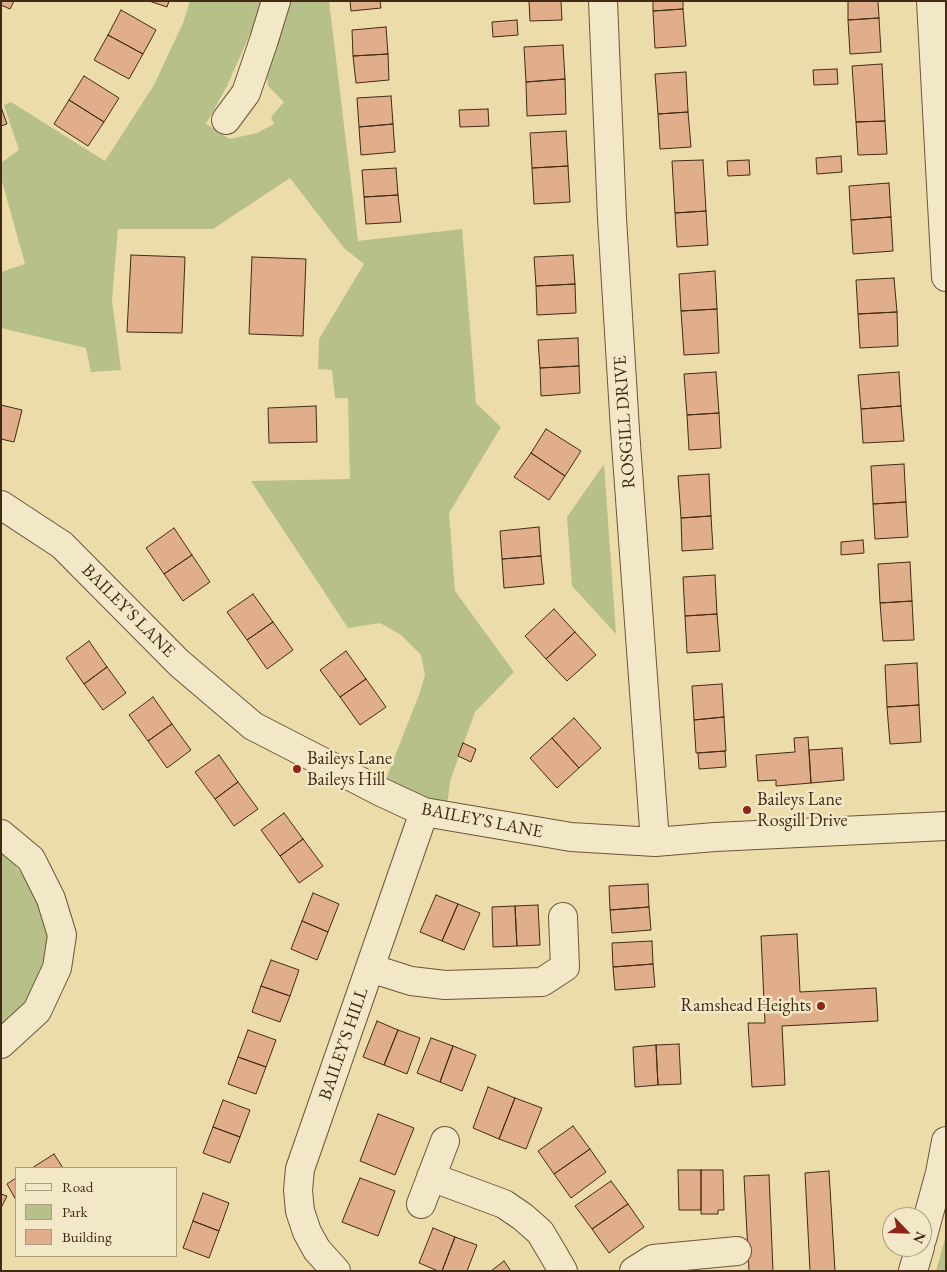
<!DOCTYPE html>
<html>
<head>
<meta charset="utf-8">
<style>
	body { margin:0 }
	#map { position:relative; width:947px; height:1272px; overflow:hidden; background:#ebdca9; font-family:"EB Garamond",serif }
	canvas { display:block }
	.frame { position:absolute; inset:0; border:2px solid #432a14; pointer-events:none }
	.legend { position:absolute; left:15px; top:1167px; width:162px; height:90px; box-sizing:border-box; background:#f2e8c7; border:1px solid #ac9c7f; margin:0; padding:6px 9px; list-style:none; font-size:15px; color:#432a14 }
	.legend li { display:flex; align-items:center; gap:10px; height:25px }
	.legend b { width:25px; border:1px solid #ac9c7f }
	.north { position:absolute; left:882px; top:1207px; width:50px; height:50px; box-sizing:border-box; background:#f2e8c7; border:1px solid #ac9c7f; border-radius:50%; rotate:114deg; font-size:14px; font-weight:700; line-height:20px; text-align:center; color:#432a14 }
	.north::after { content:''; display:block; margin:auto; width:18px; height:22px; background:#8f2418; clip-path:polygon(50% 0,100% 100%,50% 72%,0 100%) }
</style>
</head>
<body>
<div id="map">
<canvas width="947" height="1272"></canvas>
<div class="frame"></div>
<ul class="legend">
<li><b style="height:6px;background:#f2e8c7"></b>Road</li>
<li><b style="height:14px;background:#b7c088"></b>Park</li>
<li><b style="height:14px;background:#e1ae8c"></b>Building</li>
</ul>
<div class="north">N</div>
</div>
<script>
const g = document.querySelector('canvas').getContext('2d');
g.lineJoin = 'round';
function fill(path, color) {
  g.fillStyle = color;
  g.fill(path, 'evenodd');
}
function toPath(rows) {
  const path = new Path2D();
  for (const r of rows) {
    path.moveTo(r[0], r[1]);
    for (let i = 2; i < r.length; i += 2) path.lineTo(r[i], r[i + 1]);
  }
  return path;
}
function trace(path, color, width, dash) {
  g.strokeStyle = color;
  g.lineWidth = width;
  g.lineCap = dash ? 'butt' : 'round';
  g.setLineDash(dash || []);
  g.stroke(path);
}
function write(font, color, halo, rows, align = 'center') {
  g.font = font + ' "EB Garamond",serif';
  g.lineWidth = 5;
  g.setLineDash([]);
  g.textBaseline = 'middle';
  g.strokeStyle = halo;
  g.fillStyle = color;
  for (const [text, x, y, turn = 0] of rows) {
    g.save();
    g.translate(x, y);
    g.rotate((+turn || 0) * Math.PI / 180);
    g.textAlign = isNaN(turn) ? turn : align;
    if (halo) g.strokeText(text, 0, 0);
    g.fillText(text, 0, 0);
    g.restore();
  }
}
fill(toPath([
	[190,1,263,1,250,34,227,86,206,124,230,139,257,133,274,124,271,117,284,102,268,86,266,65,278,40,291,1,329,1,358,241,462,229,476,403,501,427,449,513,455,591,514,672,475,712,450,781,446,816,381,792,420,692,425,675,421,655,401,635,380,623,348,628,251,481,350,479,348,398,335,398,332,370,318,369,319,339,364,264,344,248,290,178,213,229,118,229,112,300,121,370,91,372,86,348,1,328,1,272,25,264,1,178,1,163,19,150,4,105,11,102,105,161,154,85,183,23],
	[604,464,616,634,572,586,567,517],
	[1,850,20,871,40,902,48,937,41,970,29,999,1,1023],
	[946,1235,946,1271,936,1271]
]), '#b7c088');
const building = toPath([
	[1,1,14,1,10,9,1,5,1,1],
	[149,1,169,1,167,7,149,1],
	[350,1,380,1,381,8,351,11,350,1],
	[529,1,561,1,562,20,530,21,529,1],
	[653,1,683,1,683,9,653,11,653,1],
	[848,1,878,1,879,18,848,20,848,1],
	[683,9,686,46,655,48,653,11,683,9],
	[121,10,156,30,143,54,108,35,121,10],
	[879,18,881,52,850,54,848,20,879,18],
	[517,20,518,35,493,37,492,22,517,20],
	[386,27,388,54,353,56,352,30,386,27],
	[108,35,143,54,129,79,94,60,108,35],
	[563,45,565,79,526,82,524,47,563,45],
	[388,54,389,80,356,83,353,56,388,54],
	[882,64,885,121,856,122,852,66,882,64],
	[837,69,838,84,814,85,813,70,837,69],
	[686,72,688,112,658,114,655,74,686,72],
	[84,76,119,98,104,122,69,100,84,76],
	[565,79,566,114,527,116,526,82,565,79],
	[391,96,393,124,359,127,357,98,391,96],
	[69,100,104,122,88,146,54,124,69,100],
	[1,107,7,124,1,126,1,107],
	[488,109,489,126,460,127,459,110,488,109],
	[688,112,691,147,660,149,658,114,688,112],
	[885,121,887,154,858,155,856,122,885,121],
	[393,124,395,152,361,155,359,127,393,124],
	[566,131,568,166,532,168,530,133,566,131],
	[841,156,842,172,817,174,816,158,841,156],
	[703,160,706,211,675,213,672,161,703,160],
	[749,160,750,175,728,176,727,161,749,160],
	[568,166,570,202,534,204,532,168,568,166],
	[396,168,398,195,364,197,362,170,396,168],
	[889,183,891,217,851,220,849,186,889,183],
	[398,195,401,222,366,224,364,197,398,195],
	[706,211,708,245,677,247,675,213,706,211],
	[891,217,893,251,853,254,851,220,891,217],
	[131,255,185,257,182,333,127,332,131,255],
	[573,255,575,284,536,286,534,257,573,255],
	[252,257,306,259,303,336,249,334,252,257],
	[715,271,717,309,681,311,679,274,715,271],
	[894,278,897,312,858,314,856,280,894,278],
	[575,284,576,313,537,315,536,286,575,284],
	[717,309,719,353,684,355,681,311,717,309],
	[897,312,898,346,860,348,858,314,897,312],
	[578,338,579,366,540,368,538,340,578,338],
	[579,366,580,393,541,396,540,368,579,366],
	[716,372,719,413,687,415,684,374,716,372],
	[899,372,901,406,861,409,858,375,899,372],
	[1,405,22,410,14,442,1,439,1,405],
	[316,406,317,442,269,443,268,408,316,406],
	[901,406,904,441,863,443,861,409,901,406],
	[719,413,721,448,689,450,687,415,719,413],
	[546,429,581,451,565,476,531,453,546,429],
	[531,453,565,476,549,500,514,477,531,453],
	[904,464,906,502,873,504,871,466,904,464],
	[709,474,711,516,681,518,678,476,709,474],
	[906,502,908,537,875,539,873,504,906,502],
	[711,516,713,549,682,551,681,518,711,516],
	[539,527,541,556,502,559,500,531,539,527],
	[174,528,192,555,164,574,146,548,174,528],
	[863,540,864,553,841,555,841,542,863,540],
	[192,555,210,582,183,601,164,574,192,555],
	[541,556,544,584,504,588,502,559,541,556],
	[910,562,912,601,880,603,878,564,910,562],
	[715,575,717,614,685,616,683,577,715,575],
	[253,594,273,622,247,640,227,612,253,594],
	[912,601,914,640,883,641,880,603,912,601],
	[554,609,575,632,546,659,525,636,554,609],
	[717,614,720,651,687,653,685,616,717,614],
	[273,622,293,650,267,669,247,640,273,622],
	[575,632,596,655,567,681,546,659,575,632],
	[89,641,107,667,84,684,66,658,89,641],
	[346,651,366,679,340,697,320,670,346,651],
	[917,663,919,705,887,707,885,665,917,663],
	[107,667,126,693,103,710,84,684,107,667],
	[366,679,386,707,360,725,340,697,366,679],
	[722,684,724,717,694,720,692,686,722,684],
	[153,697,172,724,148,741,129,715,153,697],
	[919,705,921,742,890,744,887,707,919,705],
	[724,717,726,751,696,753,694,720,724,717],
	[574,718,601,748,579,768,552,738,574,718],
	[172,724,191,750,167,768,148,741,172,724],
	[808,737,811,783,776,786,776,780,758,781,756,755,795,752,794,738,808,737],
	[552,738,579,768,557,788,530,758,552,738],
	[463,743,476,749,471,762,458,756,463,743],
	[842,748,844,780,811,783,809,750,842,748],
	[725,751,726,767,699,769,698,753,725,751],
	[219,755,238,782,215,799,195,772,219,755],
	[238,782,258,809,234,826,215,799,238,782],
	[284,813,303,839,280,856,261,830,284,813],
	[303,839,323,866,299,883,280,856,303,839],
	[648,884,649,907,610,910,609,886,648,884],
	[313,893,339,904,328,932,302,921,313,893],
	[436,895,458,904,442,941,420,932,436,895],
	[458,904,480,913,464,950,442,941,458,904],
	[538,905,540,945,517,946,515,906,538,905],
	[515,906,517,946,493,947,492,907,515,906],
	[649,907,651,930,612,933,610,910,649,907],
	[302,921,328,932,317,960,291,949,302,921],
	[797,934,800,992,876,988,878,1021,782,1026,785,1085,752,1087,748,1023,765,1023,761,936,797,934],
	[652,941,653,964,613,967,612,943,652,941],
	[271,960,299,970,290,996,261,986,271,960],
	[653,964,655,987,615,990,613,967,653,964],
	[261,986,290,996,280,1022,252,1012,261,986],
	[377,1021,398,1030,384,1065,363,1057,377,1021],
	[248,1030,276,1040,266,1067,238,1057,248,1030],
	[398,1030,420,1038,407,1074,384,1065,398,1030],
	[431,1038,453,1046,440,1082,417,1073,431,1038],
	[679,1044,681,1084,658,1085,656,1045,679,1044],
	[656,1045,658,1085,635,1087,633,1047,656,1045],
	[453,1046,476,1055,462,1091,440,1082,453,1046],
	[238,1057,266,1067,256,1094,228,1084,238,1057],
	[488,1087,515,1098,499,1139,473,1128,488,1087],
	[515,1098,542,1108,526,1149,499,1139,515,1098],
	[223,1100,250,1110,240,1137,213,1127,223,1100],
	[378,1114,414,1128,395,1175,360,1161,378,1114],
	[573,1126,590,1149,554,1174,538,1151,573,1126],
	[213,1127,240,1137,230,1163,203,1153,213,1127],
	[590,1149,606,1172,571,1198,554,1174,590,1149],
	[54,1154,63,1168,32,1168,54,1154],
	[678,1170,701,1170,701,1210,679,1210,678,1170],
	[701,1170,723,1170,724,1210,718,1210,718,1214,701,1214,701,1170],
	[829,1171,835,1271,810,1271,805,1173,829,1171],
	[769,1175,773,1271,749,1271,744,1176,769,1175],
	[16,1178,16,1200,7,1184,16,1178],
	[360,1178,395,1191,378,1236,342,1222,360,1178],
	[611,1181,628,1204,592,1229,575,1206,611,1181],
	[203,1193,229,1203,219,1231,193,1221,203,1193],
	[1,1194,7,1196,1,1208,1,1194],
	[628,1204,644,1227,609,1253,592,1229,628,1204],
	[193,1221,219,1231,209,1258,183,1248,193,1221],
	[433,1228,455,1237,442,1271,438,1271,419,1263,433,1228],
	[455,1237,477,1245,467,1271,442,1271,455,1237],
	[504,1261,511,1271,491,1271,504,1261]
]);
fill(building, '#e1ae8c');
trace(building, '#432a14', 1);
const minor = toPath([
	[603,1,612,218,625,430,655,842],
	[226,120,246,93,264,40,276,1],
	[1,505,62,545,179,663,253,726,381,792,424,812,571,837,655,842,715,837,946,826],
	[1,834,31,859,51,899,62,935,57,968,37,1011,1,1044],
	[370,968,411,981,445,985,542,982,565,967,563,917],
	[431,1177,504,1204,523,1217,540,1232,552,1252,563,1271],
	[421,1204,445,1141],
	[336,1271,317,1250,307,1232,300,1211,298,1190,300,1169,424,812],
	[634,1271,653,1259,737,1251]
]);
const tertiary = toPath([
	[931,1,946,277],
	[922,1239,940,1173,946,1141],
	[913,1271,920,1247]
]);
trace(minor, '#6d5639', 30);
trace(tertiary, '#6d5639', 30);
trace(minor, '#f2e8c7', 28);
trace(tertiary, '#f2e8c7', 28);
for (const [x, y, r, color] of [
	[297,769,5,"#8f2418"],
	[747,810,5,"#8f2418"],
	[821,1006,5,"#8f2418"]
]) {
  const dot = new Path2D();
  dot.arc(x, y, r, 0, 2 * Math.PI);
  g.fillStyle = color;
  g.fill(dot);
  trace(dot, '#f2e8c7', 2);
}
write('18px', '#432a14', '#f2e8c7', [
	["ROSGILL DRIVE",625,422,-94],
	["BAILEY'S LANE",128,611,45],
	["BAILEY'S LANE",482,821,11],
	["BAILEY'S HILL",344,1044,-71]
]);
write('18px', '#432a14', '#f2e8c7', [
	["Baileys Lane",307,759],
	["Baileys Hill",307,780],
	["Baileys Lane",757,800],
	["Rosgill Drive",757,821],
	["Ramshead Heights",811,1006,"right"]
], 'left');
</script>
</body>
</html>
